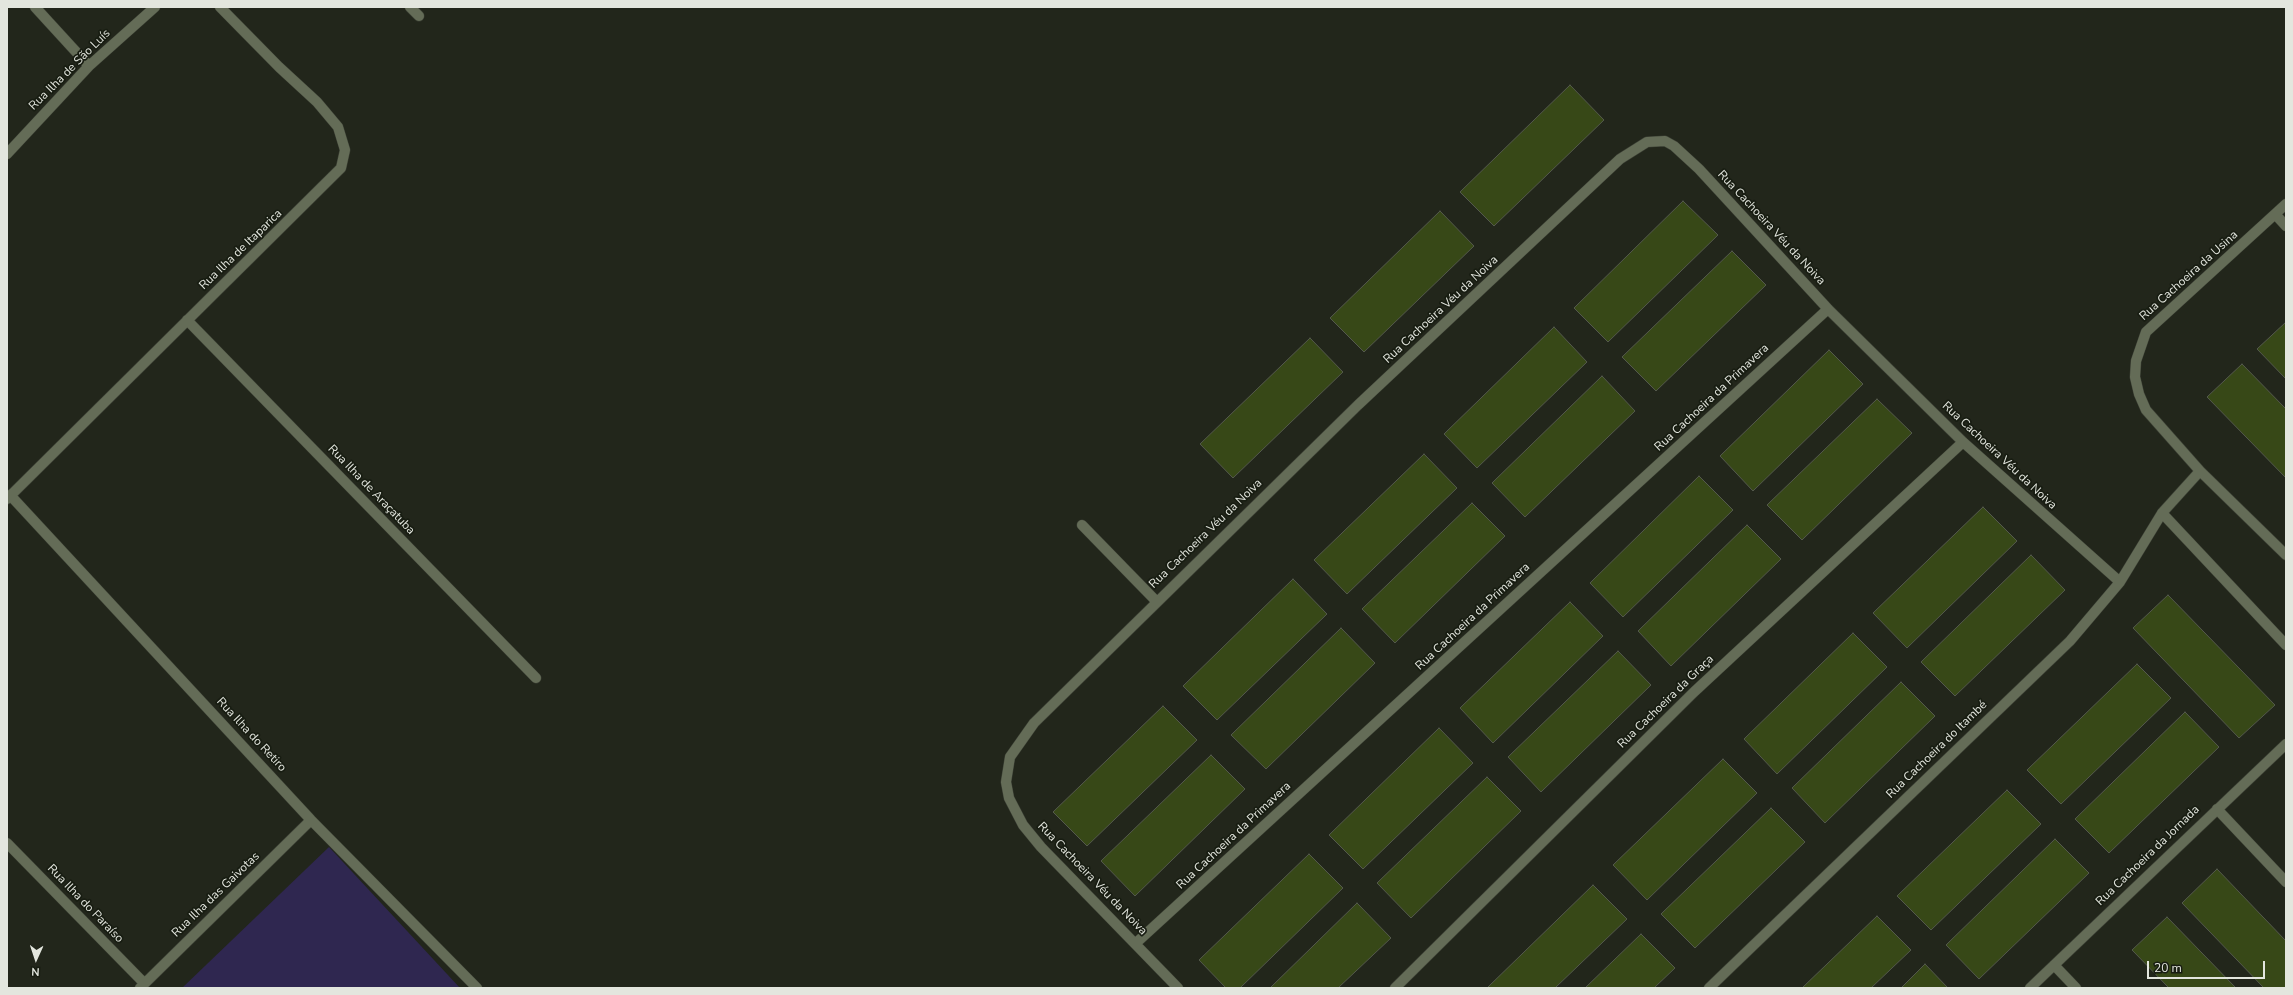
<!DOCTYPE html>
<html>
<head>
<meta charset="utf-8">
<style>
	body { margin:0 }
	#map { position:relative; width:2293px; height:995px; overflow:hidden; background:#22261b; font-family:"Nunito Sans",sans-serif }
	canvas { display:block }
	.frame { position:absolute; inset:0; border:8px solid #e3e6de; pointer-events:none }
	.north { position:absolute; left:16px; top:939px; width:40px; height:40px; -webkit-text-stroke:3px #181d12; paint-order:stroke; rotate:183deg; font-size:11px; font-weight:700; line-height:16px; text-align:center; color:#e3e6de }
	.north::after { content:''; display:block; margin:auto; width:14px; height:18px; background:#e3e6de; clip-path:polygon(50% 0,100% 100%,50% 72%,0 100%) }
	.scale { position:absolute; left:2147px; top:961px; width:118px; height:18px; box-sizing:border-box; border:2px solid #e3e6de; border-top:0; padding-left:5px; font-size:12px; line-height:14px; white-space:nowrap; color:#e3e6de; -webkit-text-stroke:3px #181d12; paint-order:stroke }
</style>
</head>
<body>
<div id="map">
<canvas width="2293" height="995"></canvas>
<div class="frame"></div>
<div class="north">N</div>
<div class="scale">20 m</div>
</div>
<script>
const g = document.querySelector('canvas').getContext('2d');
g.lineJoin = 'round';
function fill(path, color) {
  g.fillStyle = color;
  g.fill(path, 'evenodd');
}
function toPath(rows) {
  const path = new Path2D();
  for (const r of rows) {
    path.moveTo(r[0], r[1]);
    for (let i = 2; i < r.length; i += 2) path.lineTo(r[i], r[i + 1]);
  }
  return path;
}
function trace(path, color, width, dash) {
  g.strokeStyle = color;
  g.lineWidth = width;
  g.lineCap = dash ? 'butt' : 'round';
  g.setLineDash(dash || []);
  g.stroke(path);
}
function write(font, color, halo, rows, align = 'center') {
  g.font = font + ' "Nunito Sans",sans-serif';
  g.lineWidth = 3.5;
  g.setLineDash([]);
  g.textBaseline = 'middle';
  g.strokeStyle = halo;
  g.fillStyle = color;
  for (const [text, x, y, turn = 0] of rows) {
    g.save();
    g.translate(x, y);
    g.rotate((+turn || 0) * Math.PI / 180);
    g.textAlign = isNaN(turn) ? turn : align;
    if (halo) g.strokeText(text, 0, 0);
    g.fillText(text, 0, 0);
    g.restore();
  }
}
fill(toPath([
	[329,847,460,988,182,988]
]), '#2f2750');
const building = toPath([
	[1570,85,1604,120,1494,226,1460,192,1570,85],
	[1683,201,1718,235,1608,342,1574,308,1683,201],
	[1440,211,1474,246,1364,352,1330,318,1440,211],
	[1732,251,1766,285,1656,391,1622,357,1732,251],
	[2286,322,2286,379,2257,349,2286,322],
	[1554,327,1587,362,1477,468,1444,434,1554,327],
	[1310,338,1343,372,1233,478,1200,444,1310,338],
	[1829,350,1863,384,1753,491,1720,456,1829,350],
	[2242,364,2286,409,2286,478,2207,397,2242,364],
	[1602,376,1635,411,1525,517,1492,483,1602,376],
	[1877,399,1912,433,1802,540,1767,505,1877,399],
	[1424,454,1457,488,1347,594,1314,560,1424,454],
	[1699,476,1733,510,1623,617,1590,583,1699,476],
	[1472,503,1505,536,1395,643,1362,609,1472,503],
	[1983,507,2017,541,1907,648,1873,613,1983,507],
	[1747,525,1781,559,1671,666,1638,631,1747,525],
	[2031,555,2065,590,1955,696,1921,662,2031,555],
	[1293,579,1327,614,1217,720,1183,686,1293,579],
	[2168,595,2275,705,2239,738,2133,628,2168,595],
	[1570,602,1603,636,1493,743,1460,708,1570,602],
	[1341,628,1375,663,1266,769,1231,735,1341,628],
	[1853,633,1887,667,1777,774,1744,739,1853,633],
	[1618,651,1651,685,1541,792,1508,757,1618,651],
	[2137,664,2171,698,2061,804,2027,770,2137,664],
	[1901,682,1935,716,1825,823,1792,788,1901,682],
	[1163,706,1197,740,1087,846,1053,812,1163,706],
	[2185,712,2219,747,2109,853,2075,819,2185,712],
	[1439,728,1473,763,1363,869,1329,835,1439,728],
	[1211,755,1245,789,1135,896,1101,861,1211,755],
	[1723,759,1757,793,1647,900,1613,865,1723,759],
	[1487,777,1521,811,1411,918,1377,883,1487,777],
	[2007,790,2041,824,1931,930,1897,896,2007,790],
	[1771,808,1805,842,1695,948,1661,914,1771,808],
	[2055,839,2089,873,1979,979,1946,945,2055,839],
	[1309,854,1343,888,1240,988,1226,988,1199,960,1309,854],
	[2217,869,2286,941,2286,988,2264,988,2182,903,2217,869],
	[1593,885,1627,919,1555,988,1487,988,1593,885],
	[1357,903,1391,938,1338,988,1270,988,1357,903],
	[1877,916,1911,950,1871,988,1802,988,1877,916],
	[2167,917,2236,988,2169,988,2132,950,2167,917],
	[1641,934,1675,968,1654,988,1585,988,1641,934],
	[1925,964,1948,988,1901,988,1925,964]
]);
fill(building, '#374817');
trace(building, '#54594c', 1);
const minor = toPath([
	[35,7,89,66],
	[410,7,419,16],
	[7,154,89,66,155,7],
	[2275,214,2286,226],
	[187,320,536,678],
	[2200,471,2286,555],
	[10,495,311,820,477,988],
	[7,499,341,168,345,150,338,127,317,102,279,67,220,7],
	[2162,513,2286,645],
	[1082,525,1156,601],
	[2217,809,2286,882],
	[7,843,144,983],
	[1136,943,1828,309],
	[2054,965,2076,988],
	[140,988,311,820],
	[1178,988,1041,847,1023,825,1009,798,1006,782,1010,757,1034,723,1358,405,1620,159,1647,142,1665,141,1674,146,1699,169,1828,309,1963,442,2120,582],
	[1395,988,1694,692,1963,442],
	[1709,988,2070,641,2120,582,2162,513,2200,471,2146,410,2139,394,2135,377,2136,361,2146,332,2286,204],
	[2030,988,2286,744]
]);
trace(minor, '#3d4136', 11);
trace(minor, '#646c57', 10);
write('12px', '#e3e6de', '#181d12', [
	["Rua Ilha de São Luís",70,70,-45],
	["Rua Cachoeira Véu da Noiva",1771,228,47],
	["Rua Ilha de Itaparica",241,250,-44],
	["Rua Cachoeira da Usina",2189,276,-42],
	["Rua Cachoeira Véu da Noiva",1441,310,-43],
	["Rua Cachoeira da Primavera",1712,398,-43],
	["Rua Cachoeira Véu da Noiva",1999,456,43],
	["Rua Ilha de Araçatuba",371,490,46],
	["Rua Cachoeira Véu da Noiva",1206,534,-44],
	["Rua Cachoeira da Primavera",1473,617,-43],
	["Rua Cachoeira da Graça",1666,702,-44],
	["Rua Ilha do Retiro",251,735,47],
	["Rua Cachoeira do Itambé",1937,750,-44],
	["Rua Cachoeira da Primavera",1234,836,-43],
	["Rua Cachoeira da Jornada",2148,856,-44],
	["Rua Cachoeira Véu da Noiva",1092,879,46],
	["Rua Ilha das Gaivotas",216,895,-44],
	["Rua Ilha do Paraíso",85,904,46]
]);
</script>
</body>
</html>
